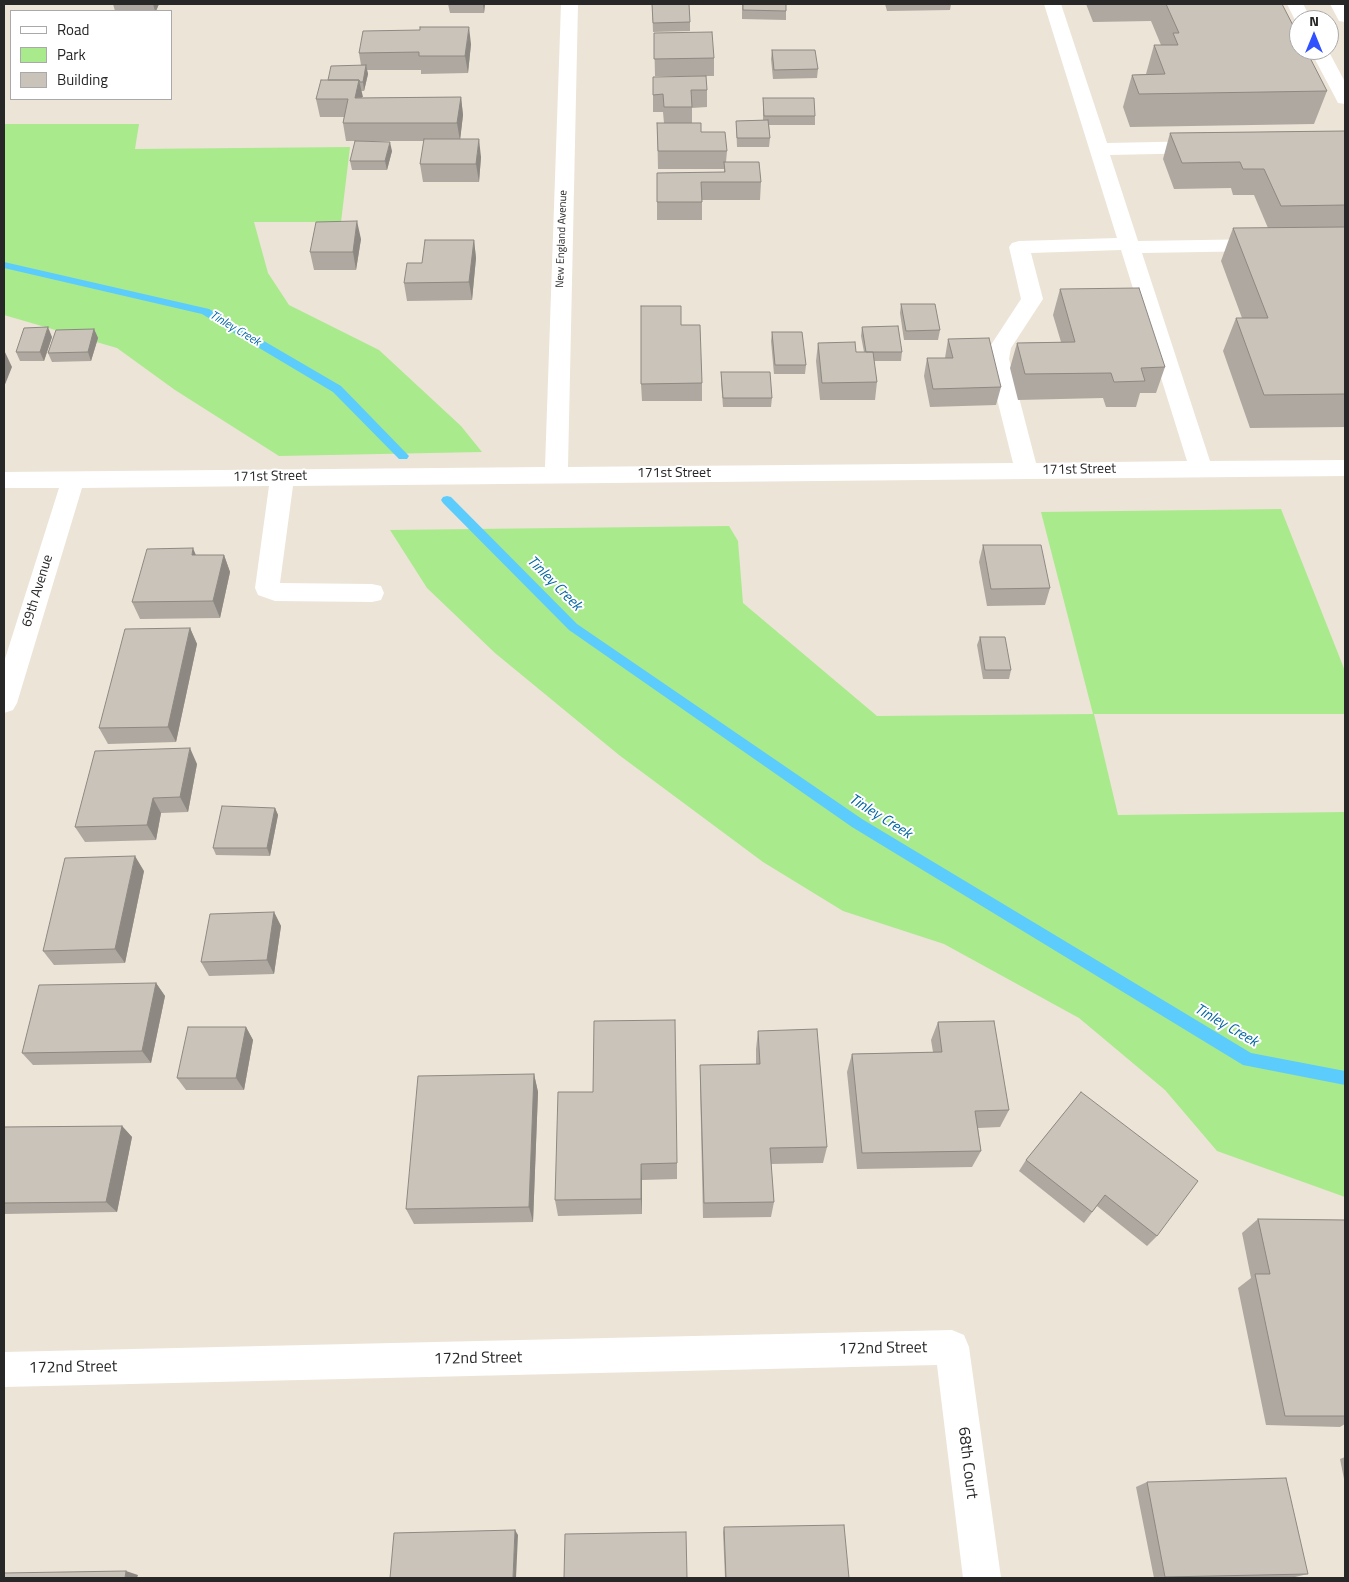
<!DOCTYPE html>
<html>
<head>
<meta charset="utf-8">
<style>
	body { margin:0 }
	#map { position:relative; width:1349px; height:1582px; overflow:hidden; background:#ece4d7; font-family:"Titillium Web",sans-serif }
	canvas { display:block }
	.frame { position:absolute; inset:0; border:5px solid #272727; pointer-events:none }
	.legend { position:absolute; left:10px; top:10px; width:162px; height:90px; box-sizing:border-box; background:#fff; border:1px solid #a9a9a9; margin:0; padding:6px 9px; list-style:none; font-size:15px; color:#272727 }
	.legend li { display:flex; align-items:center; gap:10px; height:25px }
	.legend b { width:25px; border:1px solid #a9a9a9 }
	.north { position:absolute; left:1289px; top:10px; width:50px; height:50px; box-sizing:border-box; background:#fff; border:1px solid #a9a9a9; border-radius:50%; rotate:0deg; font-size:14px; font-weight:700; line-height:20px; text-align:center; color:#272727 }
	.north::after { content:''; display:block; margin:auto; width:18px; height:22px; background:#3150ff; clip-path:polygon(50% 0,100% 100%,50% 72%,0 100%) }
</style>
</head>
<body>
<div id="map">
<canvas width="1349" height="1582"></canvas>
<div class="frame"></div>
<ul class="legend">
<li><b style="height:6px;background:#fff"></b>Road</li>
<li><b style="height:14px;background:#a9ea8c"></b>Park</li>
<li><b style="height:14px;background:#cac3ba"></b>Building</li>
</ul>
<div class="north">N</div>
</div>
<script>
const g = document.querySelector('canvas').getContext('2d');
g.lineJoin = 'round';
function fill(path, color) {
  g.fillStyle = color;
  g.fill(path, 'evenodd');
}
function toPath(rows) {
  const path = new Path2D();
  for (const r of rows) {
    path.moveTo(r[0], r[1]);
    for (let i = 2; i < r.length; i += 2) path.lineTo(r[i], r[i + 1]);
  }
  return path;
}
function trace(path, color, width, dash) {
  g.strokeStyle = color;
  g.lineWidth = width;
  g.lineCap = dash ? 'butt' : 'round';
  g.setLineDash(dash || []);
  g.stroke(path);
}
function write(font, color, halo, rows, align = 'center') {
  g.font = font + ' "Titillium Web",sans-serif';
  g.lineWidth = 4;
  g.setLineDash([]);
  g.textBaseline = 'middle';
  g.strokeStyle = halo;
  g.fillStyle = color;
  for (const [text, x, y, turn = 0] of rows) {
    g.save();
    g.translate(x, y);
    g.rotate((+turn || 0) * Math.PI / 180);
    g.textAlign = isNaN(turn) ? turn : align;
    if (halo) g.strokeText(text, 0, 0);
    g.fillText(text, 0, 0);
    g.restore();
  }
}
fill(toPath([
	[4,124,139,124,135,149,350,147,341,222,254,222,268,273,289,305,379,350,461,426,482,452,279,456,175,390,117,348,4,315],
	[1281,509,1345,671,1345,714,1094,714,1118,815,1345,812,1345,1197,1217,1151,1165,1090,1079,1018,944,944,843,911,763,862,619,755,495,653,427,588,390,530,729,526,738,541,743,603,877,716,1093,714,1041,512]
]), '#a9ea8c');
fill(toPath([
	[4,262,209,309,341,386,409,456,407,459,399,459,333,392,202,314,4,268,4,262],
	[447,496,451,497,577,624,862,819,1251,1053,1345,1071,1345,1085,1243,1065,852,827,569,630,443,503,441,500,443,497,447,496]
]), '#5cccfc');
fill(toPath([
	[561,4,578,4,568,467,1013,463,987,359,989,348,1021,299,1009,247,1012,243,1019,241,1117,238,1044,4,1061,4,1107,143,1204,141,1211,143,1214,147,1211,151,1204,153,1110,155,1138,241,1264,239,1271,241,1274,245,1271,249,1264,251,1142,253,1210,461,1345,460,1345,476,293,486,280,583,372,584,381,586,384,593,381,600,372,602,275,601,258,595,255,588,269,486,82,488,17,703,13,710,4,713,4,662,59,488,4,488,4,472,545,467,561,4],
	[1121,250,1187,461,1036,463,1009,359,1011,348,1043,299,1031,253,1121,250],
	[1287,4,1303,4,1312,20,1299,20,1299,24,1297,24,1287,4],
	[1330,4,1345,4,1345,22,1339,21,1330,4],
	[1310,50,1328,50,1345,82,1345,104,1338,103,1336,99,1310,50],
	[952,1330,964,1335,969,1347,1001,1578,963,1578,937,1365,4,1387,4,1352,952,1330]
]), '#fff');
fill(toPath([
	[113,4,159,4,156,11,115,11],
	[448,4,485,4,484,13,450,13],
	[652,4,690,22,690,31,653,32],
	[742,4,786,4,786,20,742,19],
	[885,4,951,4,950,10,887,11],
	[1086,4,1282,4,1327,91,1314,124,1130,127,1123,107,1132,75,1146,74,1154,45,1161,45,1151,21,1093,22],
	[654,33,714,58,714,76,655,76],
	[471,44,468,73,421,74,421,70,367,70,368,74,364,91,361,91,362,98,461,97,463,115,460,139,481,157,479,182,423,182,420,164,424,141,346,141,343,123,344,117,320,117,316,99,328,80,361,65,359,53],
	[772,50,818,69,817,78,773,79,771,59],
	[653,77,707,90,707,107,692,108,692,123,701,132,727,151,726,162,761,182,760,200,702,200,702,220,657,220,657,173,724,172,724,169,658,169,657,123,664,123,663,112,653,112],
	[763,98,815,116,815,125,769,125,770,138,769,147,737,147,736,121,763,120],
	[1345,131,1345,427,1250,428,1223,351,1236,318,1242,318,1221,261,1233,228,1268,228,1254,195,1233,195,1231,188,1174,189,1163,159,1170,133],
	[392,151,387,170,352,170,350,161],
	[361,239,356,270,314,270,310,252],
	[474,240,476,258,472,300,407,301,404,283,422,263],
	[1060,289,1165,367,1156,393,1140,393,1136,407,1106,407,1103,398,1018,400,1010,368,1017,343,1061,342,1053,315],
	[901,304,940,330,938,340,904,340,900,313],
	[681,325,702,383,702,401,642,401,641,384],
	[862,327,902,352,901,361,874,361,877,382,875,400,820,400,816,361,818,343,856,352,864,352,861,336],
	[94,329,98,338,91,361,52,362,48,353],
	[772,332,806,365,805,374,774,374,771,341],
	[52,337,44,361,20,361,16,352],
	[948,339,1001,387,996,405,930,407,924,376,927,358,945,358],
	[721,372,772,398,771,407,723,407,721,381],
	[983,545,1050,588,1045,605,987,606,979,562],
	[196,555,224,555,230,572,220,618,140,619,132,602],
	[190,628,197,644,176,742,108,744,99,728],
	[980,637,1011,670,1009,679,983,679,977,645],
	[197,764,188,812,161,813,156,840,85,842,75,827],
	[275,808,278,815,270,856,216,855,213,848],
	[144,871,125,963,54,965,43,951],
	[274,912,281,926,274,974,209,976,201,962],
	[156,983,165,996,151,1063,33,1065,22,1053],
	[938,1022,1009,1110,1000,1127,978,1128,981,1151,972,1167,857,1169,847,1072,852,1054,933,1052,931,1040],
	[246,1027,253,1040,244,1090,186,1090,177,1078],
	[758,1031,827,1147,823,1163,771,1164,774,1202,771,1217,703,1218,700,1082,700,1065,756,1064,756,1049],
	[534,1074,538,1092,533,1222,414,1224,406,1209],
	[593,1092,677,1163,677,1179,642,1180,642,1214,558,1216,555,1200],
	[1081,1092,1157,1236,1147,1246,1097,1206,1084,1223,1019,1171,1026,1160],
	[122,1126,132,1137,117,1212,4,1214,4,1127],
	[1258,1219,1345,1220,1345,1424,1340,1427,1266,1425,1238,1288,1251,1278,1242,1233],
	[1345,1457,1345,1484,1340,1459],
	[1147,1482,1308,1574,1295,1577,1154,1578,1136,1487],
	[724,1527,849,1578,725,1578,723,1532]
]), '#aea8a0');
fill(toPath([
	[153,4,159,4,156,11,155,11],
	[483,4,485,4,484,13],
	[469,27,471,44,468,73,465,56],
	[366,65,368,74,364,91,363,82],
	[359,80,363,97,355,98],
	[461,97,463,115,460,141,457,123],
	[479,139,481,157,479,182,476,164],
	[390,142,392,151,387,170,385,161],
	[357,221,361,239,356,270,353,252],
	[474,240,476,258,472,300,469,282],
	[48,327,52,337,44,361,40,352],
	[94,329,98,338,91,361,88,352],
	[4,350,12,367,4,387],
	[193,548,200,565,192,555],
	[224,555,230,572,220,618,213,601],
	[190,628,197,644,176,742,168,727],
	[190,748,197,764,188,812,180,797],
	[153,798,161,813,156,840,147,825],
	[275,808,278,815,270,856,267,848],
	[135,856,144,871,125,963,115,949],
	[274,912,281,926,274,974,267,960],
	[156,983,165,996,151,1063,142,1051],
	[246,1027,253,1040,244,1090,236,1078],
	[534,1074,538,1092,533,1222,529,1207],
	[122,1126,132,1137,117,1212,106,1202],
	[641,1164,642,1180,642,1214,641,1199],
	[515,1530,518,1535,516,1578,513,1578],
	[126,1571,138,1575,137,1578,125,1578]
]), '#8d8882');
const building = toPath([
	[652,4,689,4,690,22,653,23,652,4],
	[743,4,786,4,786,11,743,10,743,4],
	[1166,4,1282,4,1299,37,1299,50,1306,50,1327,91,1139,94,1132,75,1165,74,1154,45,1178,45,1173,33,1179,33,1166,4],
	[420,27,469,27,465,56,419,56,419,52,359,53,363,31,420,30,420,27],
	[712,32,714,58,654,59,654,33,712,32],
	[772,50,815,50,818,69,774,70,772,50],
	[366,65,363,82,360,82,359,80,328,80,331,66,366,65],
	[706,76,707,90,691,90,692,107,664,107,663,94,653,95,653,77,706,76],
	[321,80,359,80,355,98,461,97,457,123,343,123,348,99,316,99,321,80],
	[763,98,814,98,815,116,764,116,763,98],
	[768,120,770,138,737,138,736,121,768,120],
	[657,123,701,123,701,132,725,132,727,151,658,151,657,123],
	[1345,131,1345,205,1281,206,1264,169,1243,169,1240,162,1182,163,1170,133,1345,131],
	[424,139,479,139,476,164,420,164,424,139],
	[355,141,390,142,385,161,350,161,355,141],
	[724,162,759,162,761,182,701,182,702,202,657,202,657,173,725,172,724,162],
	[357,221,353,252,310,252,316,222,357,221],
	[1345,227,1345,394,1264,395,1236,318,1268,318,1233,228,1345,227],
	[425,240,474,240,469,282,404,283,407,263,422,263,425,240],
	[1139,288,1165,367,1141,368,1145,381,1114,382,1111,373,1025,374,1017,343,1075,342,1060,289,1139,288],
	[901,304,935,304,940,330,906,331,901,304],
	[641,306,681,306,681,325,700,325,702,383,641,384,641,306],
	[898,326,902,352,866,352,862,327,898,326],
	[48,327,40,352,16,352,24,328,48,327],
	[94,329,88,352,48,353,56,330,94,329],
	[772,332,802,332,806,365,775,365,772,332],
	[989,338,1001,387,933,389,927,358,953,358,948,339,989,338],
	[855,342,856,352,873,352,877,382,822,383,818,343,855,342],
	[721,372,770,372,772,398,723,398,721,372],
	[983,545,1041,545,1050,588,991,589,983,545],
	[193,548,192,555,224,555,213,601,132,602,147,549,193,548],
	[190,628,168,727,99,728,125,629,190,628],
	[980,637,1005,637,1011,670,985,670,980,637],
	[190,748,180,797,153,798,147,825,75,827,95,751,190,748],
	[222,806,275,808,267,848,213,848,222,806],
	[135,856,115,949,43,951,65,858,135,856],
	[274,912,267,960,201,962,210,914,274,912],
	[156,983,142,1051,22,1053,39,985,156,983],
	[675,1020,677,1163,641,1164,641,1199,555,1200,558,1092,593,1092,594,1021,675,1020],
	[994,1021,1009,1110,975,1111,981,1151,862,1153,852,1054,942,1052,938,1022,994,1021],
	[188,1027,246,1027,236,1078,177,1078,188,1027],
	[817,1029,827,1147,770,1148,774,1202,704,1203,700,1065,760,1064,758,1031,817,1029],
	[534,1074,529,1207,406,1209,418,1076,534,1074],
	[1081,1092,1198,1181,1157,1236,1105,1195,1092,1212,1026,1160,1081,1092],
	[122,1126,106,1202,4,1203,4,1127,122,1126],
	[1258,1219,1345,1220,1345,1416,1285,1416,1255,1274,1270,1274,1258,1219],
	[1286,1478,1308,1574,1165,1577,1147,1482,1286,1478],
	[844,1525,849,1578,726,1578,724,1527,844,1525],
	[515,1530,513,1578,390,1578,394,1533,515,1530],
	[686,1532,687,1578,564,1578,565,1534,686,1532],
	[126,1571,125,1578,4,1578,4,1573,126,1571]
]);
fill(building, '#cac3ba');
trace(building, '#8d8882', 1);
write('11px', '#272727', '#fff', [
	["New England Avenue",562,239,-88]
]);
write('italic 12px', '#0065a3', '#fff', [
	["Tinley Creek",235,329,31]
]);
write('14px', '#272727', '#fff', [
	["171st Street",1079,470,-1],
	["171st Street",674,474],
	["171st Street",270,477,-1],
	["69th Avenue",38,591,-73]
]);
write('italic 15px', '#0065a3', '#fff', [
	["Tinley Creek",554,584,45],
	["Tinley Creek",880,817,32],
	["Tinley Creek",1226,1026,30]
]);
write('16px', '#272727', '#fff', [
	["172nd Street",883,1349,-1],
	["172nd Street",478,1359,-1],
	["172nd Street",73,1368,-1],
	["68th Court",967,1463,83]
]);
</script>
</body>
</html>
